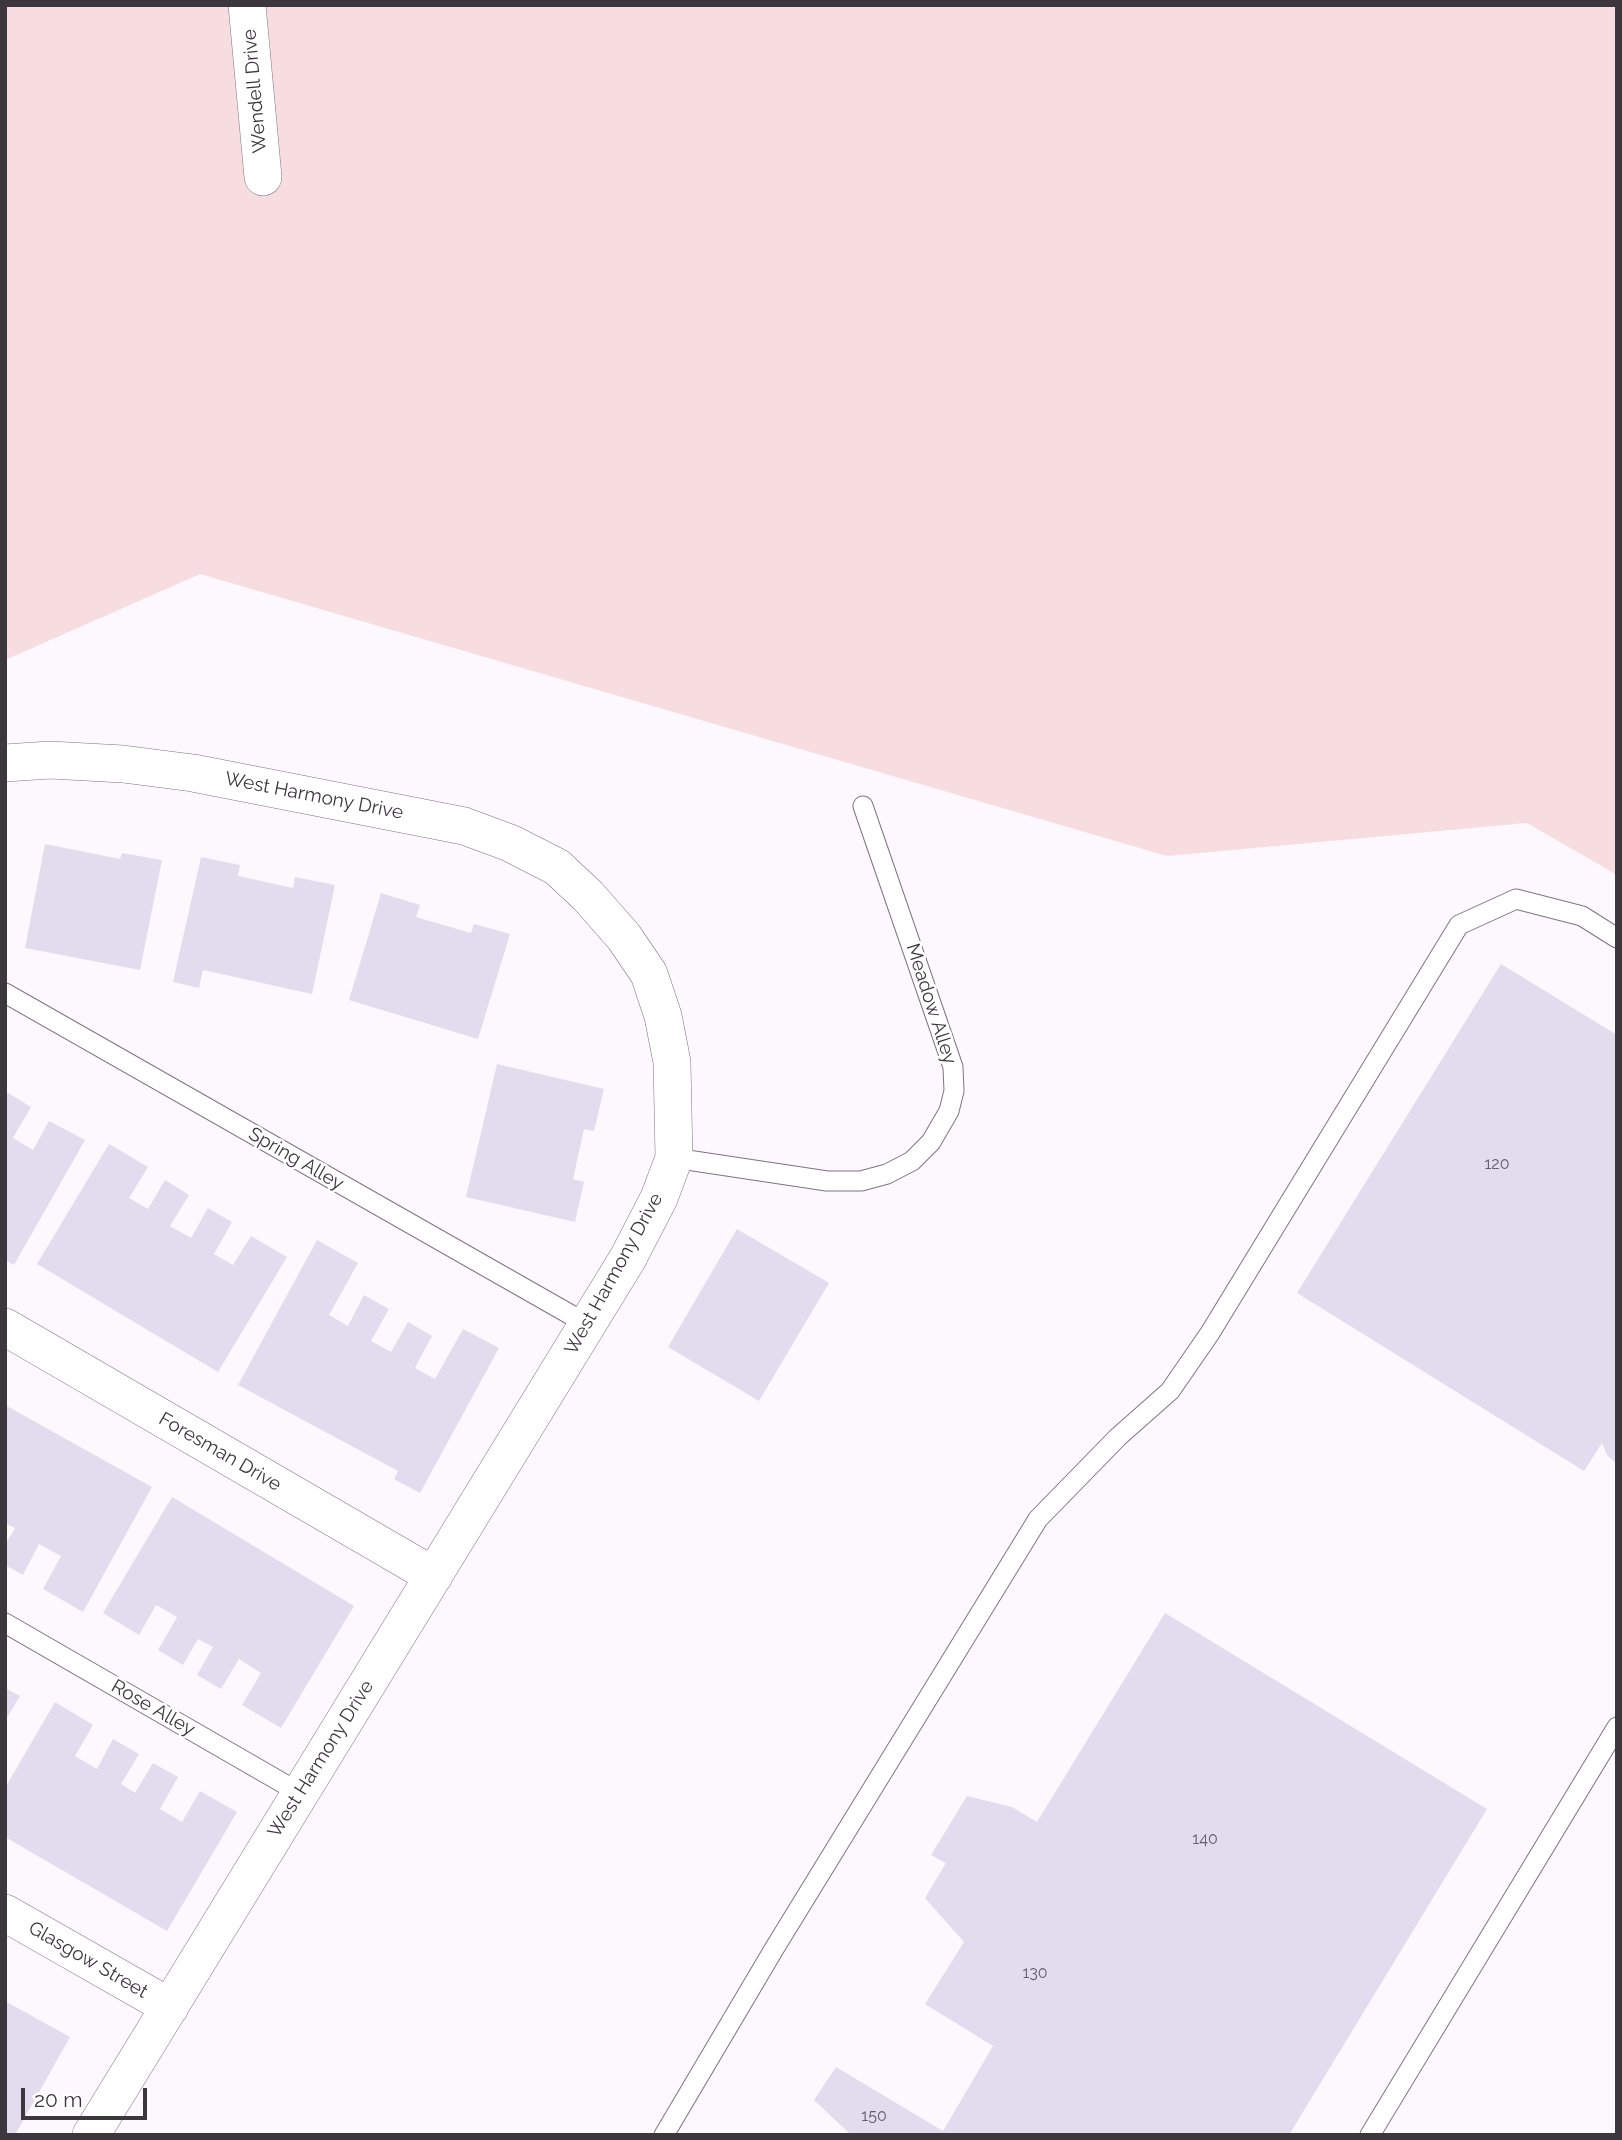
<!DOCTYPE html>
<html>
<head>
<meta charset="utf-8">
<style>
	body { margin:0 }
	#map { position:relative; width:1622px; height:2140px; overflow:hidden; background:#fdf7fe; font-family:Raleway,sans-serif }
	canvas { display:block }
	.frame { position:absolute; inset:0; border:7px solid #3c363d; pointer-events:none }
	.scale { position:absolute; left:21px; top:2088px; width:126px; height:32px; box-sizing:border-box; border:4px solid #3c363d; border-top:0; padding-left:9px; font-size:21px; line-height:24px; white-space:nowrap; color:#3c363d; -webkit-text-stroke:5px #fff; paint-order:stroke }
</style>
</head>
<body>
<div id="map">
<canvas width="1622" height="2140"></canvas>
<div class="frame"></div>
<div class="scale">20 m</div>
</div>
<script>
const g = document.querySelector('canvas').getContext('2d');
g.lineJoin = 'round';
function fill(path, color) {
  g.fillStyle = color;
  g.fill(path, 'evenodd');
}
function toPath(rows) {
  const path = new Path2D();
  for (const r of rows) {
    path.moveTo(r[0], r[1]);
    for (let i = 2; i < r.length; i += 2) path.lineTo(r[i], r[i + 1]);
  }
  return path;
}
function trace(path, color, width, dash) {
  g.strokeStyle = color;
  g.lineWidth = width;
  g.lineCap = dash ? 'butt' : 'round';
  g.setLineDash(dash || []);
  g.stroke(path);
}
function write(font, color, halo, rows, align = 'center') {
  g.font = font + ' Raleway,sans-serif';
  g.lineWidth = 5;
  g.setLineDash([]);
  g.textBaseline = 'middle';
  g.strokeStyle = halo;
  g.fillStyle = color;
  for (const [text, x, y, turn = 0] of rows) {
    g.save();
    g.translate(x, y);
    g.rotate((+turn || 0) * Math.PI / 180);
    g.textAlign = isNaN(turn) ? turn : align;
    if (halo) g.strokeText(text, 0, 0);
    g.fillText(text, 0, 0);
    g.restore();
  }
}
fill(toPath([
	[5,5,1617,5,1617,875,1527,823,1167,856,200,574,5,660]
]), '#f7dde0');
fill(toPath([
	[45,844,120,859,122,853,162,860,140,970,25,948],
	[201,857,240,865,238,876,293,888,295,877,335,885,312,994,203,970,199,988,173,982],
	[381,893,420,905,416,917,471,933,474,924,510,934,478,1039,349,1000],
	[1501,964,1617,1035,1617,1464,1607,1455,1602,1443,1584,1471,1297,1293],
	[497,1064,604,1089,594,1131,584,1129,573,1179,584,1182,575,1222,466,1197],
	[8,1093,31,1107,13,1138,33,1150,49,1121,85,1140,14,1265,5,1260,5,1099],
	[109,1144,148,1167,129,1198,148,1209,165,1180,189,1195,170,1226,191,1238,208,1208,232,1222,214,1254,233,1265,251,1236,287,1257,218,1372,37,1264],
	[737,1229,829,1283,759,1401,668,1347],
	[317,1240,358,1263,329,1315,348,1326,364,1295,389,1309,371,1341,391,1352,408,1322,432,1336,415,1368,435,1379,463,1329,499,1348,420,1493,394,1479,398,1471,238,1385],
	[5,1405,152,1487,83,1612,43,1589,61,1556,39,1544,23,1575,5,1565,5,1545,15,1528,5,1523],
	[172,1497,354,1606,281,1728,242,1705,261,1673,239,1659,221,1689,197,1675,213,1647,198,1639,183,1665,158,1650,177,1617,156,1605,139,1635,103,1613],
	[1165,1613,1487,1809,1289,2135,851,2135,814,2100,836,2067,943,2131,993,2046,925,2004,964,1942,925,1898,946,1863,931,1855,967,1796,1012,1807,1037,1822],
	[5,1688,20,1696,5,1721],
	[55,1702,93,1725,75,1756,97,1769,113,1739,139,1754,121,1784,135,1793,153,1763,178,1777,160,1809,182,1822,200,1791,237,1812,167,1931,5,1837,5,1788],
	[5,2001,70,2037,15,2135,5,2135]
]), '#e2dcef');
const service = toPath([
	[5,993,587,1324],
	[674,1158,827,1181,861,1181,887,1174,912,1161,931,1142,949,1111,954,1091,953,1067,863,806],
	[5,1623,300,1793],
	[664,2135,774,1949,1038,1519,1118,1437,1170,1391,1210,1333,1459,925,1516,899,1582,916,1617,938],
	[1370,2135,1617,1727]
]);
const minor = toPath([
	[247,5,263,177],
	[5,763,50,760,123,764,193,773,464,826,510,843,557,867,588,896,624,937,649,974,663,1016,672,1062,674,1158,659,1198,628,1258,91,2135],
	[5,1327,434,1576],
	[5,1913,170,2007]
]);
trace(service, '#807382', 21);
trace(minor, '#807382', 38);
trace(service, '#fff', 19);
trace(minor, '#fff', 37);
write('16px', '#66606a', null, [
	["120",1497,1164],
	["140",1205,1839],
	["130",1035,1973],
	["150",874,2116]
]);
write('19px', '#3c363d', '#fff', [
	["Wendell Drive",255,91,-95],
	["West Harmony Drive",314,796,11],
	["Meadow Alley",931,1004,72],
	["Spring Alley",296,1159,30],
	["West Harmony Drive",614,1274,-61],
	["Foresman Drive",220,1452,30],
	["Rose Alley",153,1708,30],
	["West Harmony Drive",321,1759,-58],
	["Glasgow Street",88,1960,30]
]);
</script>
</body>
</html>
